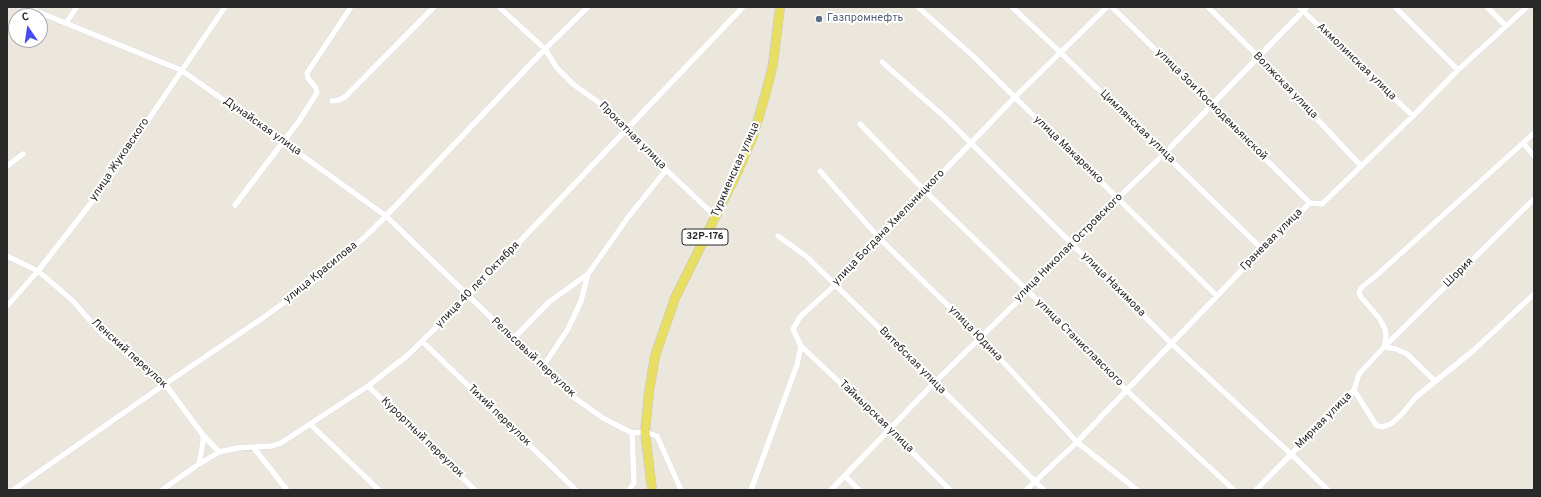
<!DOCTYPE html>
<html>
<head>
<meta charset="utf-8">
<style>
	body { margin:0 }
	#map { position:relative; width:1541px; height:497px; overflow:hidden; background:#ebe7dc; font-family:Overpass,sans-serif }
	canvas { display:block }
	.frame { position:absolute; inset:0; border:8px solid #292929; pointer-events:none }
	.north { position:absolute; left:8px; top:8px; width:40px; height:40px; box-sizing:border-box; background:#fff; border:1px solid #a9a9a9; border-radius:50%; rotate:347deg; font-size:11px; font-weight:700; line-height:16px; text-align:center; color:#292929 }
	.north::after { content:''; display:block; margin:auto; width:14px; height:18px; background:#464bee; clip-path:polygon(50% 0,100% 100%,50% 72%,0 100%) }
</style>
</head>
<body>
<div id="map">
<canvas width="1541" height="497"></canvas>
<div class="frame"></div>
<div class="north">С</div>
</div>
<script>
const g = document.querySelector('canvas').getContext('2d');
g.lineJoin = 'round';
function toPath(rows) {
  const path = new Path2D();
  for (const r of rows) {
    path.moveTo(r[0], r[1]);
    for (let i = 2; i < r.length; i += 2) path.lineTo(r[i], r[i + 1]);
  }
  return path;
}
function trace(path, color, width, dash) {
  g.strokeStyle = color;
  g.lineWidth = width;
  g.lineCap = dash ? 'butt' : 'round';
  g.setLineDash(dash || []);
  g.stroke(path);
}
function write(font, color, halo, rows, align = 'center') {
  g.font = font + ' Overpass,sans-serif';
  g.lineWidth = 4;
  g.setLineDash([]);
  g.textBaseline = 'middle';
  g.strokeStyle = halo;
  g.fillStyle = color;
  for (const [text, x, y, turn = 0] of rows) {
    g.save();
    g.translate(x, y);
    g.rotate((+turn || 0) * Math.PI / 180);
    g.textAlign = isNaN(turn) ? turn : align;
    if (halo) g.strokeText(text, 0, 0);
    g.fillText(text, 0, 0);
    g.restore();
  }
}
const minor = toPath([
	[26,7,181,70,282,141,386,216,572,396,603,418,632,433,645,432,657,436,681,490],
	[499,7,545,49,557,68,574,85,601,104,625,131,715,216],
	[918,7,973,56,1217,296],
	[1012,7,1061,53,1262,249],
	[1112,7,1310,203],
	[1208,7,1259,57,1361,166],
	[1299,7,1413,116],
	[1395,7,1458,70],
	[1487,7,1505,25],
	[66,23,77,7],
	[882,62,949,121,1172,344,1291,454,1328,490],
	[332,101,339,100,345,97,434,7],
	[860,124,924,190,1028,291,1127,391,1234,490],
	[1523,143,1534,156],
	[7,166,23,154],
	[820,171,879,238,980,337,1077,442,1137,490],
	[235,205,299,121,317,93,316,88,308,78,307,73,351,7],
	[778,236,806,256,1044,490],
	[7,256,38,271,72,300,100,332,165,384,203,435,219,452],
	[7,306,38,271,95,198,225,7],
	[512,340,549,302,588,274],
	[423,342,576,490],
	[801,346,889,429,950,490],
	[1384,347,1386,336,1385,329,1379,318,1361,297,1359,293,1361,288,1378,274,1534,133],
	[1384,347,1396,349,1407,354,1435,381],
	[542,368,568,329,581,301,588,274,629,216,666,170],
	[368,386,475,490],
	[1354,390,1376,425,1382,427,1391,424,1401,415,1416,397,1474,350,1534,294],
	[310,424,379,490],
	[254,448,287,490],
	[199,464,203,442,203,435],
	[845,476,859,490],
	[13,490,165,384,267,315,319,277,367,235,386,216,545,49,588,7],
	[162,490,196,466,219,452,237,448,272,446,281,443,368,386,408,355,468,296,743,7],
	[629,490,634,483,632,433],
	[751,490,797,365,801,346,793,329,800,317,835,285,1014,98,1107,7],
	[831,490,934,383,1028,291,1118,198,1164,154,1307,7],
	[1026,490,1077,442,1262,249,1310,203,1322,204,1413,116,1458,70,1527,7],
	[1256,490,1354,390,1359,374,1384,347,1534,199]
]);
const primary = toPath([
	[652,490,645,432,649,392,655,356,675,298,738,171,753,136,765,96,773,64,780,7]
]);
trace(minor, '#d2d2e1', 6);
trace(primary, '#c7c7c7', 10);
trace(minor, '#fff', 5.5);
trace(primary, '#e8de64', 9);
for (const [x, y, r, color] of [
	[819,19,4,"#5c6f8a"]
]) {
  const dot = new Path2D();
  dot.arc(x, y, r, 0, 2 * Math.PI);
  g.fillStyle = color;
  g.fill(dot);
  trace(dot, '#fff', 1.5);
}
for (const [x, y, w] of [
	[705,237,46]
]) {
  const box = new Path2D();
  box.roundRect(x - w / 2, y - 8, w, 16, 3);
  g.fillStyle = '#fff';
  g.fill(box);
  trace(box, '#292929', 1);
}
write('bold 10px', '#292929', null, [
	["32Р-176",705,237]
]);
write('11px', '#4e5e75', '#fff', [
	["Газпромнефть",827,19]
], 'left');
write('11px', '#292929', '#fff', [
	["Акмолинская улица",1356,62,44],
	["Волжская улица",1285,86,46],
	["улица Зои Космодемьянской",1211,105,45],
	["Дунайская улица",262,127,35],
	["Цимлянская улица",1137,127,44],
	["Прокатная улица",632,136,45],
	["улица Макаренко",1068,150,44],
	["улица Жуковского",120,160,-56],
	["Туркменская улица",736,170,-66],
	["улица Богдана Хмельницкого",889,228,-46],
	["Граневая улица",1272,240,-45],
	["улица Николая Островского",1069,248,-45],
	["улица Красилова",321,273,-39],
	["Шория",1459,273,-45],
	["улица 40 лет Октября",478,285,-46],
	["улица Нахимова",1113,285,45],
	["улица Юдина",975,334,46],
	["улица Станиславского",1079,343,45],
	["Ленский переулок",129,354,42],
	["Рельсовый переулок",533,358,43],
	["Витебская улица",912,361,45],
	["Тихий переулок",499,416,44],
	["Таймырская улица",876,417,44],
	["Мирная улица",1324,421,-45],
	["Курортный переулок",422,438,44]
]);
</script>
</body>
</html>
